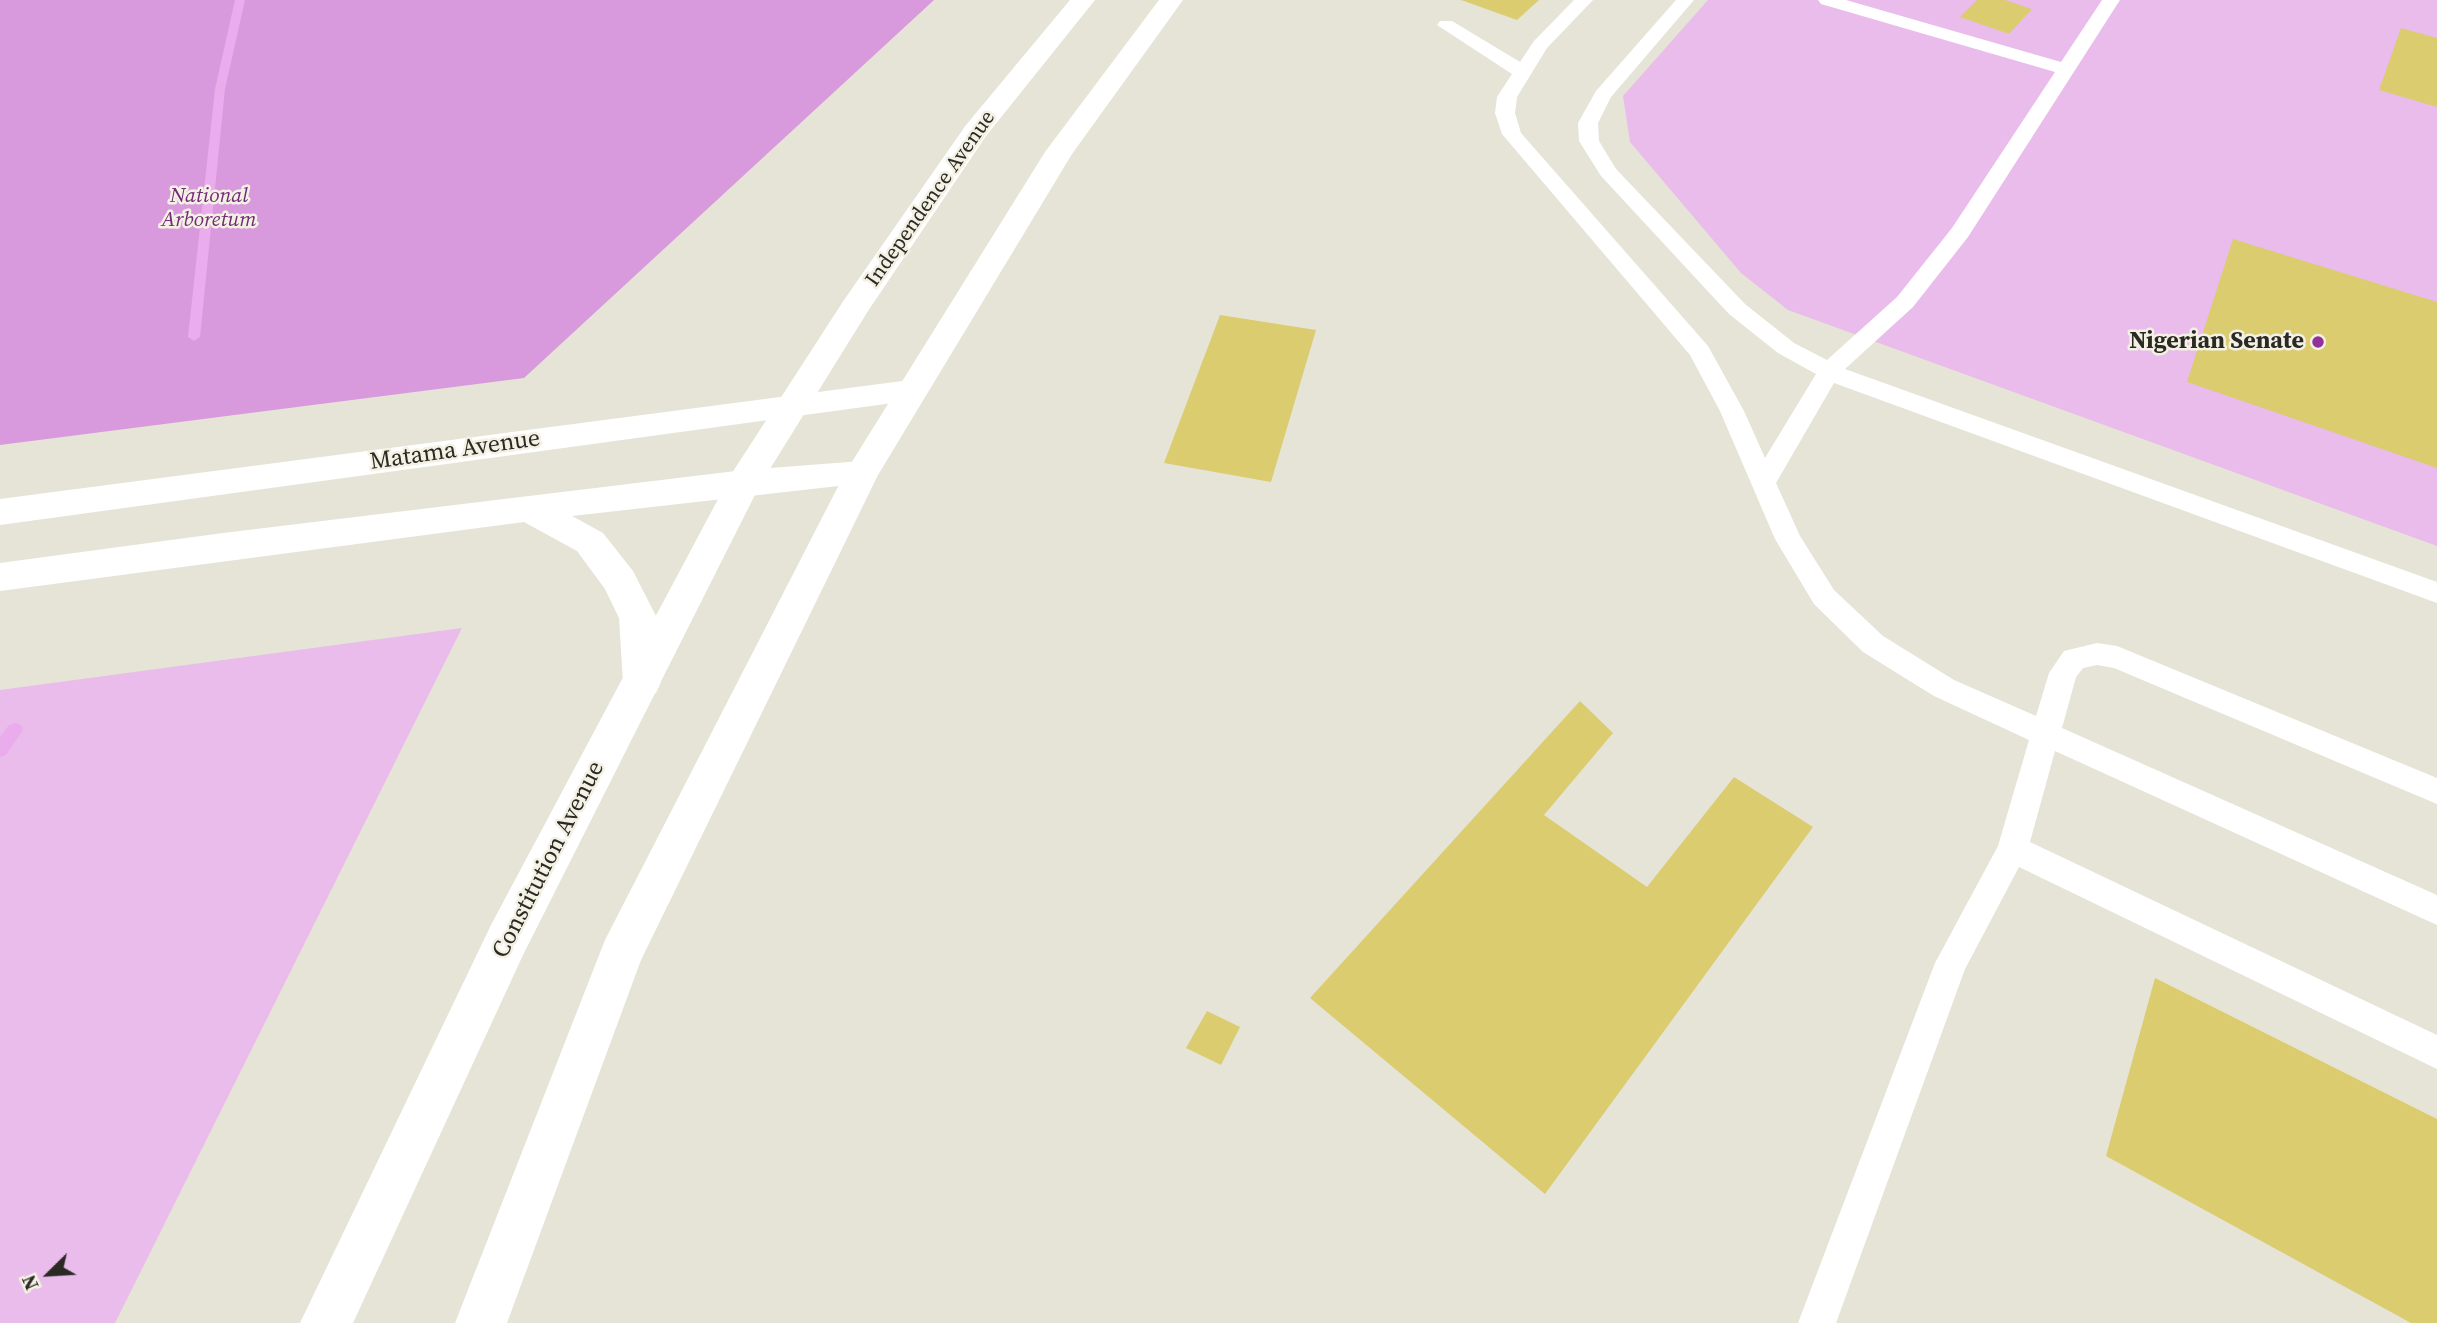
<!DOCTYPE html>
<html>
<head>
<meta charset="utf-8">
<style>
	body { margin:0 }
	#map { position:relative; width:2437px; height:1323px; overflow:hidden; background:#e6e4d6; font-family:"Source Serif 4",serif }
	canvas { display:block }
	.north { position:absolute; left:14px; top:1239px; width:70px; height:70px; -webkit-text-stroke:5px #f3f1e3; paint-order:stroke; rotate:246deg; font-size:19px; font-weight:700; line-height:28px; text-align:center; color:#2a2924 }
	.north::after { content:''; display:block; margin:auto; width:24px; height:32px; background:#2a2924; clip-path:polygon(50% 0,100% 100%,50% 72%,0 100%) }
</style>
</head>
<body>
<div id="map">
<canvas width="2437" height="1323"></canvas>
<div class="north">N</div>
</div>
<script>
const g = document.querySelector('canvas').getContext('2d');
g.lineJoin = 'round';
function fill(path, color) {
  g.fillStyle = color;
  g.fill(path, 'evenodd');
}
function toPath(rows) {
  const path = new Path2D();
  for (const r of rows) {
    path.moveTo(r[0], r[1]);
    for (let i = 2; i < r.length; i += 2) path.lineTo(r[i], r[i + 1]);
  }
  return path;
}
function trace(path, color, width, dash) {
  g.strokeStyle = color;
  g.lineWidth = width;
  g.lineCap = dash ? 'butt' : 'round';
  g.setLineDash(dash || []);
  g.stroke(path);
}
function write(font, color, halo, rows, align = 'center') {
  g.font = font + ' "Source Serif 4",serif';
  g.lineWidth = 5;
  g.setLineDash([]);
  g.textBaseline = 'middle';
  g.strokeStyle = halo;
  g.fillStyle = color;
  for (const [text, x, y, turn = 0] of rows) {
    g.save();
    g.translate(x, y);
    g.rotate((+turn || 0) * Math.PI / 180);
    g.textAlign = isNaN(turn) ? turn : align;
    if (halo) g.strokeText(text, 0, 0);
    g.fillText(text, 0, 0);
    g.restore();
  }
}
fill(toPath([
	[1708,0,2437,0,2437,546,1788,310,1741,273,1630,142,1623,96],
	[462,628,115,1323,0,1323,0,690]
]), '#e9bceb');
fill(toPath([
	[0,0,934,0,524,378,0,445]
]), '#d89adc');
fill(toPath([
	[235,0,245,0,225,89,200,337,194,341,188,337,215,89,235,0],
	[15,723,21,725,23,730,6,755,0,757,0,737,9,725,15,723]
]), '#ebacee');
fill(toPath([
	[1461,0,1539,0,1517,20],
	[1977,0,2005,0,2032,9,2009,34,1960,17],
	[2401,28,2437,38,2437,107,2379,90],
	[2233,239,2437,302,2437,468,2187,382],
	[1220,315,1316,330,1271,482,1164,463],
	[1580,701,1613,733,1544,815,1647,887,1734,777,1813,827,1545,1194,1310,998],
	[2155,978,2437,1119,2437,1323,2411,1323,2106,1156],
	[1207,1011,1240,1027,1221,1065,1186,1048]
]), '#dbcc70');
fill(toPath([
	[1574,0,1593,0,1547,48,1517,97,1515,113,1521,133,1708,346,1744,411,1765,458,1816,374,1778,353,1729,314,1601,176,1579,141,1578,123,1596,91,1676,0,1694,0,1611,97,1598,123,1599,141,1616,169,1745,304,1794,343,1827,360,1897,297,1952,228,2055,72,1821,4,1818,0,1846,0,2061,62,2102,0,2120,0,1968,237,1913,307,1845,369,2437,582,2437,603,1834,383,1776,483,1800,536,1834,590,1883,636,1954,680,2036,716,2049,673,2064,651,2097,643,2117,646,2437,778,2437,804,2114,668,2097,665,2083,668,2076,677,2062,728,2437,895,2437,925,2055,751,2030,842,2437,1035,2437,1069,2019,867,1965,969,1836,1323,1798,1323,1935,963,1998,846,2029,740,1934,696,1863,652,1814,604,1775,539,1720,411,1690,355,1502,134,1495,113,1497,97,1512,74,1437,25,1440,21,1452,21,1520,62,1534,41,1574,0]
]), '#fff');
fill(toPath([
	[910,380,922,383,926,391,922,399,0,525,0,499,910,380],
	[862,461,874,464,879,473,874,482,572,516,603,533,633,571,657,618,661,682,656,693,642,698,628,693,623,682,619,618,605,589,577,551,524,522,0,591,0,563,223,533,744,470,862,461]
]), '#fff');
fill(toPath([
	[1070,0,1095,0,986,136,868,311,760,485,523,955,353,1323,300,1323,491,925,732,473,844,300,966,125,1070,0],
	[1159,0,1183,0,1072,154,878,475,641,960,507,1323,455,1323,605,940,845,473,1045,152,1159,0]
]), '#fff');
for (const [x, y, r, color] of [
	[2318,342,7,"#913199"]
]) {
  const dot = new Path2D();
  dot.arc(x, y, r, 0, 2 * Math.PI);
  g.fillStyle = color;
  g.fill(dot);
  trace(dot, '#f3f1e3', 2.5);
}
write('italic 21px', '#732a79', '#f3f1e3', [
	["National",209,197],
	["Arboretum",209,221]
]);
write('21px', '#2a2924', '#f3f1e3', [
	["Independence Avenue",931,199,-55]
]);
write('bold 24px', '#2a2924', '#f3f1e3', [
	["Nigerian Senate",2304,342]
], 'right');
write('24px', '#2a2924', '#f3f1e3', [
	["Matama Avenue",455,451,-8],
	["Constitution Avenue",549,860,-63]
]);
</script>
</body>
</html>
